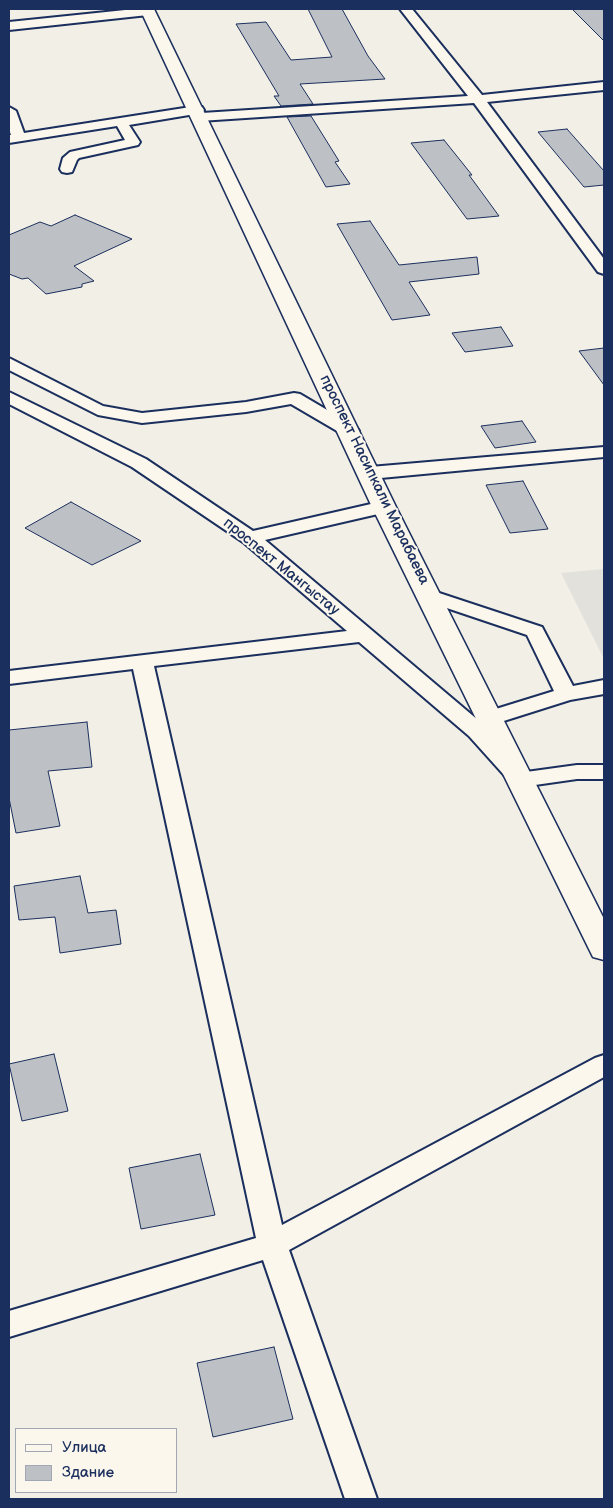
<!DOCTYPE html>
<html>
<head>
<meta charset="utf-8">
<style>
	body { margin:0 }
	#map { position:relative; width:613px; height:1508px; overflow:hidden; background:#f2efe6; font-family:"Balsamiq Sans",sans-serif }
	canvas { display:block }
	.frame { position:absolute; inset:0; border:10px solid #1b2f5e; pointer-events:none }
	.legend { position:absolute; left:15px; top:1428px; width:162px; height:65px; box-sizing:border-box; background:#fbf7ec; border:1px solid #a1a7b3; margin:0; padding:6px 9px; list-style:none; font-size:15px; color:#1b2f5e }
	.legend li { display:flex; align-items:center; gap:10px; height:25px }
	.legend b { width:25px; border:1px solid #a1a7b3 }
</style>
</head>
<body>
<div id="map">
<canvas width="613" height="1508"></canvas>
<div class="frame"></div>
<ul class="legend">
<li><b style="height:6px;background:#fbf7ec"></b>Улица</li>
<li><b style="height:14px;background:#bdc0c4"></b>Здание</li>
</ul>
</div>
<script>
const g = document.querySelector('canvas').getContext('2d');
g.lineJoin = 'round';
function fill(path, color) {
  g.fillStyle = color;
  g.fill(path, 'evenodd');
}
function toPath(rows) {
  const path = new Path2D();
  for (const r of rows) {
    path.moveTo(r[0], r[1]);
    for (let i = 2; i < r.length; i += 2) path.lineTo(r[i], r[i + 1]);
  }
  return path;
}
function trace(path, color, width, dash) {
  g.strokeStyle = color;
  g.lineWidth = width;
  g.lineCap = dash ? 'butt' : 'round';
  g.setLineDash(dash || []);
  g.stroke(path);
}
function write(font, color, halo, rows, align = 'center') {
  g.font = font + ' "Balsamiq Sans",sans-serif';
  g.lineWidth = 4;
  g.setLineDash([]);
  g.textBaseline = 'middle';
  g.strokeStyle = halo;
  g.fillStyle = color;
  for (const [text, x, y, turn = 0] of rows) {
    g.save();
    g.translate(x, y);
    g.rotate((+turn || 0) * Math.PI / 180);
    g.textAlign = isNaN(turn) ? turn : align;
    if (halo) g.strokeText(text, 0, 0);
    g.fillText(text, 0, 0);
    g.restore();
  }
}
fill(toPath([
	[604,569,604,659,561,573]
]), '#e2e1dc');
const building = toPath([
	[308,9,342,9,368,56,385,79,300,84,313,104,281,106,274,96,279,96,236,24,266,22,291,60,332,57,308,9],
	[572,9,604,9,604,41,572,9],
	[311,116,339,161,335,162,350,184,326,187,287,117,311,116],
	[567,129,604,171,604,185,584,187,538,132,567,129],
	[444,140,472,175,469,175,499,216,467,219,411,143,444,140],
	[75,215,132,239,74,266,94,281,82,284,82,287,46,294,28,278,22,279,9,274,9,235,40,222,51,226,75,215],
	[370,221,399,265,477,257,479,274,409,282,430,315,392,320,337,224,370,221],
	[501,327,513,346,465,352,452,333,501,327],
	[604,348,604,385,579,351,604,348],
	[522,421,536,442,495,448,481,426,522,421],
	[523,481,548,529,510,533,486,485,523,481],
	[71,502,141,541,92,565,25,528,71,502],
	[87,722,92,767,48,771,60,826,16,833,9,798,9,730,87,722],
	[80,876,88,913,116,910,121,944,60,953,55,917,19,920,14,886,80,876],
	[54,1054,68,1111,22,1121,9,1064,54,1054],
	[200,1154,215,1215,141,1229,129,1168,200,1154],
	[274,1347,293,1419,213,1437,197,1363,274,1347]
]);
fill(building, '#bdc0c4');
trace(building, '#1b2f5e', 1);
const minor = toPath([
	[135,9,153,9,154,11,148,15,9,30,9,22,135,9],
	[400,9,412,9,482,95,604,82,604,90,487,102,604,259,604,274,598,272,474,103,200,121,195,120,193,117,195,114,129,125,140,142,138,145,79,158,77,160,72,172,67,173,62,172,60,169,63,158,70,152,125,140,117,126,9,143,9,135,11,135,9,129,9,107,16,111,24,133,197,106,202,107,204,110,202,113,468,96,400,9],
	[9,358,103,406,142,413,246,402,294,393,300,394,356,427,359,431,356,435,350,436,344,435,291,404,246,412,142,423,98,415,9,370,9,358],
	[9,392,146,459,253,531,384,501,391,503,394,507,391,511,265,540,485,726,526,772,577,765,604,765,604,779,577,779,521,787,513,785,469,736,359,642,154,666,282,1225,595,1058,604,1055,604,1077,289,1250,377,1499,345,1499,263,1260,9,1337,9,1311,256,1238,133,669,9,684,9,671,347,631,243,542,132,467,9,404,9,392],
	[604,447,604,457,370,479,363,477,361,473,363,469,370,467,604,447],
	[430,590,542,627,573,686,604,680,604,694,570,700,491,725,483,723,480,718,483,713,554,691,527,635,423,600,420,596,423,592,430,590]
]);
const major = toPath([
	[140,9,154,9,396,507,604,919,604,960,593,957,589,949,372,507,140,9]
]);
trace(minor, '#1b2f5e', 4);
trace(major, '#1b2f5e', 3);
fill(minor, '#fbf7ec');
fill(major, '#fbf7ec');
write('15px', '#1b2f5e', '#fbf7ec', [
	["проспект Насипкали Марабаева",374,480,64],
	["проспект Мангыстау",281,567,39]
]);
</script>
</body>
</html>
